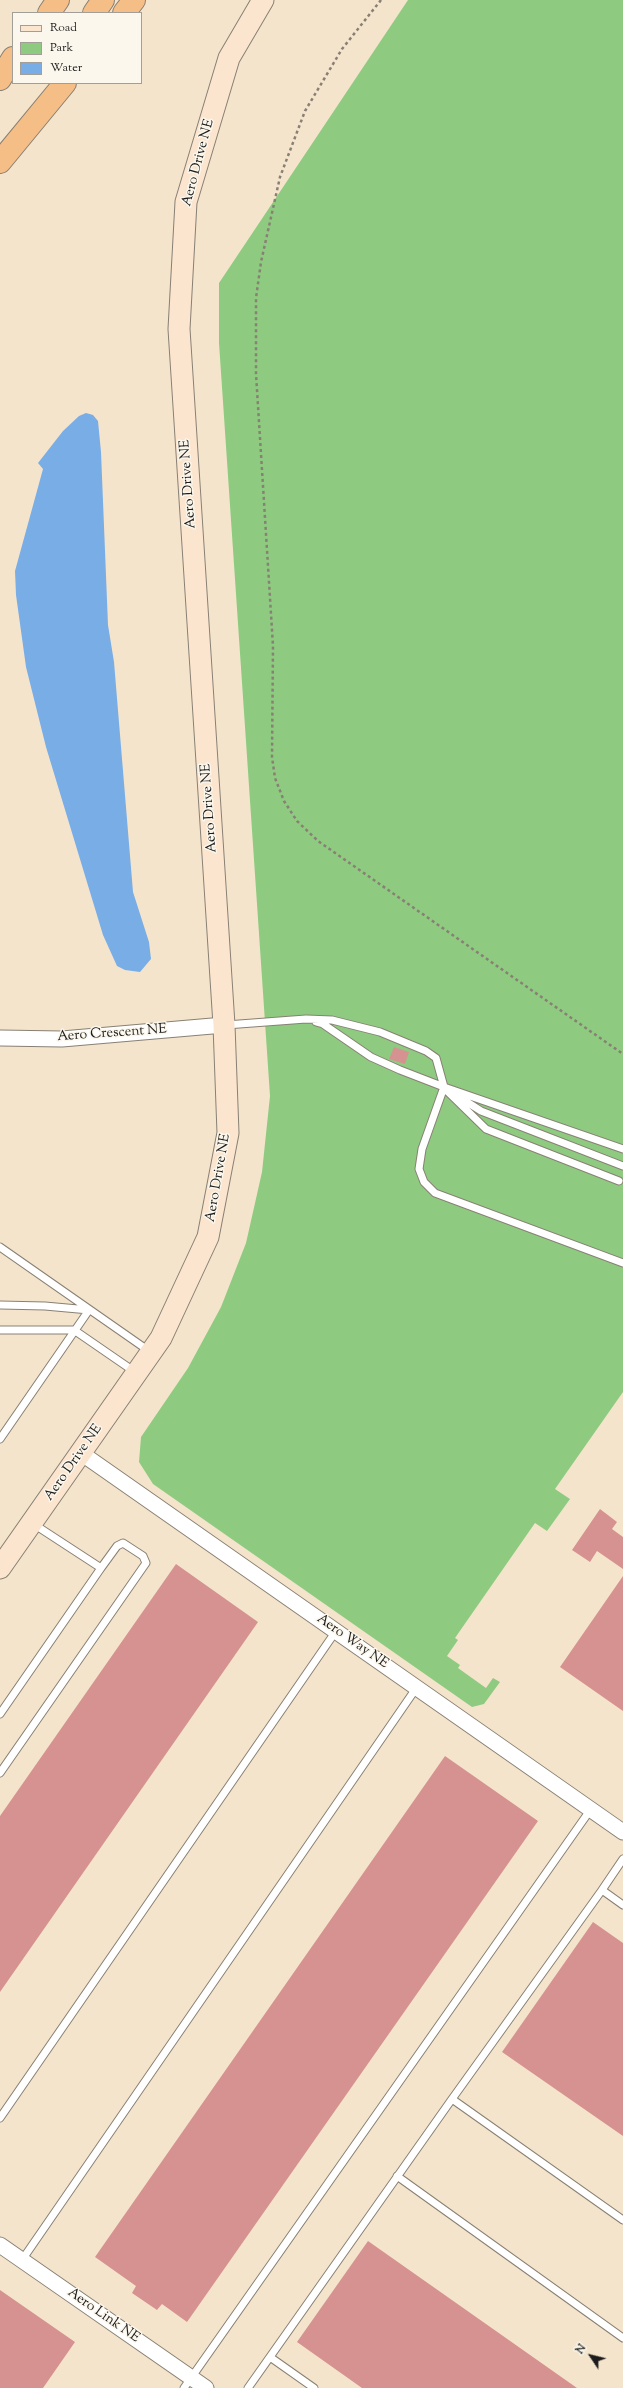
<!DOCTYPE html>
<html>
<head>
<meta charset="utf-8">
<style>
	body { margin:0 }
	#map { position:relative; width:623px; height:2388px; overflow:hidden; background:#f5e4cc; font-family:"Sorts Mill Goudy",serif }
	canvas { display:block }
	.legend { position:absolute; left:12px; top:12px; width:130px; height:72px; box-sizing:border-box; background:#fbf7ec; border:1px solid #a29f99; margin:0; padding:5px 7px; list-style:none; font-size:12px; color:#1c1c1c }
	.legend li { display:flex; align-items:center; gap:8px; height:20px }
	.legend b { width:20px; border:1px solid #a29f99 }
	.north { position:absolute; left:571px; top:2336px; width:40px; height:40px; -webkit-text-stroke:3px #fbf7ec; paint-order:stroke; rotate:305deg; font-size:11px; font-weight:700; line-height:16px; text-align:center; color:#1c1c1c }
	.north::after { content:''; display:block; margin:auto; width:14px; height:18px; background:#1c1c1c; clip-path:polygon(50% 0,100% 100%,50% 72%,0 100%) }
</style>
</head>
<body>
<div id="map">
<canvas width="623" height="2388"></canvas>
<ul class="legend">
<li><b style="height:5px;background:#fbe5cf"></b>Road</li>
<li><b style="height:11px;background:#8ecb81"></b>Park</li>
<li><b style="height:11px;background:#79ade6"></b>Water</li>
</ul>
<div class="north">N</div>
</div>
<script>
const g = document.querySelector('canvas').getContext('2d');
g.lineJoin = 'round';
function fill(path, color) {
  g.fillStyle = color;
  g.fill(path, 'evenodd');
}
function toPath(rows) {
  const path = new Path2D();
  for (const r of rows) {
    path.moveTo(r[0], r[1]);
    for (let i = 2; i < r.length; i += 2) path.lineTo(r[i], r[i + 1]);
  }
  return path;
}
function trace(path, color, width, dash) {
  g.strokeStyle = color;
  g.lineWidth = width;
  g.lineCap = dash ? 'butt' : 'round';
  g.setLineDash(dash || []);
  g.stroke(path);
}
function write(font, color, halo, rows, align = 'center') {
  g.font = font + ' "Sorts Mill Goudy",serif';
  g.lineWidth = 3;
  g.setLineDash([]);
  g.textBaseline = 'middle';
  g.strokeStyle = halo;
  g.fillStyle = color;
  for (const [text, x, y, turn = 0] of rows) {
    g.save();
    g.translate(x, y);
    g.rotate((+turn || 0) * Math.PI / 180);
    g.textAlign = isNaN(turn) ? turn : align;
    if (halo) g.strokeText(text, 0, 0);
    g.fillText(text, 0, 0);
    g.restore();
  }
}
fill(toPath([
	[408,0,623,0,623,1392,555,1489,570,1499,547,1531,535,1523,455,1638,458,1640,447,1656,460,1665,458,1668,486,1688,493,1678,500,1682,484,1704,472,1707,153,1484,139,1462,141,1437,188,1368,221,1307,246,1243,262,1172,270,1096,219,343,219,283]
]), '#8ecb81');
fill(toPath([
	[86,413,93,415,98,421,101,452,108,625,114,662,133,892,149,942,151,959,140,972,125,970,117,966,103,935,46,747,26,667,16,595,15,571,43,469,38,463,63,431,79,416]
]), '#79ade6');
fill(toPath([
	[394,1047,409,1052,405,1064,389,1059],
	[600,1509,617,1522,612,1529,623,1537,623,1569,597,1551,590,1562,572,1550],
	[176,1564,258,1622,0,1992,0,1816],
	[623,1576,623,1711,560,1667],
	[445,1756,538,1821,187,2322,162,2304,157,2310,132,2293,136,2286,95,2257],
	[593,1922,623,1943,623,2136,502,2052],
	[368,2241,577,2388,362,2388,297,2342],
	[0,2290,75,2342,43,2388,0,2388]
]), '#d69291');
const lane = toPath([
	[316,1022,323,1024,371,1057,400,1070,444,1087,623,1149],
	[226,1025,306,1019,332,1020,380,1032,426,1051,436,1058,444,1087,422,1149,419,1169,424,1182,435,1193,623,1263],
	[445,1089,486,1129,619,1181],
	[456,1095,481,1111,623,1166],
	[0,1247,149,1351],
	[0,1305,45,1306,89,1310],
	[0,1330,74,1330,135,1372],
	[0,1439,89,1310],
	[0,1714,101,1568],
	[0,1773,146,1563,143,1556,123,1543,117,1546,101,1568,32,1523],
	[623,1859,602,1890,623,1905],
	[452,2099,602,1890],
	[0,2118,336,1631],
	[397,2176,623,2338],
	[22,2260,417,1687],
	[270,2357,314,2388],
	[184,2388,591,1809],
	[248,2388,452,2099,623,2220]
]);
const street = toPath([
	[0,1038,62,1039,224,1025],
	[81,1453,623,1832],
	[0,2245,206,2388]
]);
const secondary = toPath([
	[0,1568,161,1338,208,1237,228,1133,224,1025,179,329,186,202,229,58,263,0]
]);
const highway = toPath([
	[49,13,58,0],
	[94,13,103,0],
	[124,13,134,0],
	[0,79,13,58],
	[0,162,65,83]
]);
trace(lane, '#888074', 9);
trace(street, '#888074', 17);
trace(secondary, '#888074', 23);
trace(highway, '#888074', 24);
trace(toPath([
	[381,0,342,49,305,111,280,177,261,262,256,298,256,374,273,646,272,757,275,778,284,801,297,821,318,841,623,1054]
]), '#888074', 2.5, [3, 3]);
trace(lane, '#fff', 7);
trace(street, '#fff', 15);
trace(secondary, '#fbe5cf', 21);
trace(highway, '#f6be87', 22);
write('14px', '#1c1c1c', '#fbf7ec', [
	["Aero Drive NE",199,163,-75],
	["Aero Drive NE",189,484,-94],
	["Aero Drive NE",210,808,-94],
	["Aero Crescent NE",112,1034,-4],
	["Aero Drive NE",219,1178,-80],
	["Aero Drive NE",74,1463,-55],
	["Aero Way NE",352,1642,35],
	["Aero Link NE",103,2316,35]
]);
</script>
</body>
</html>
